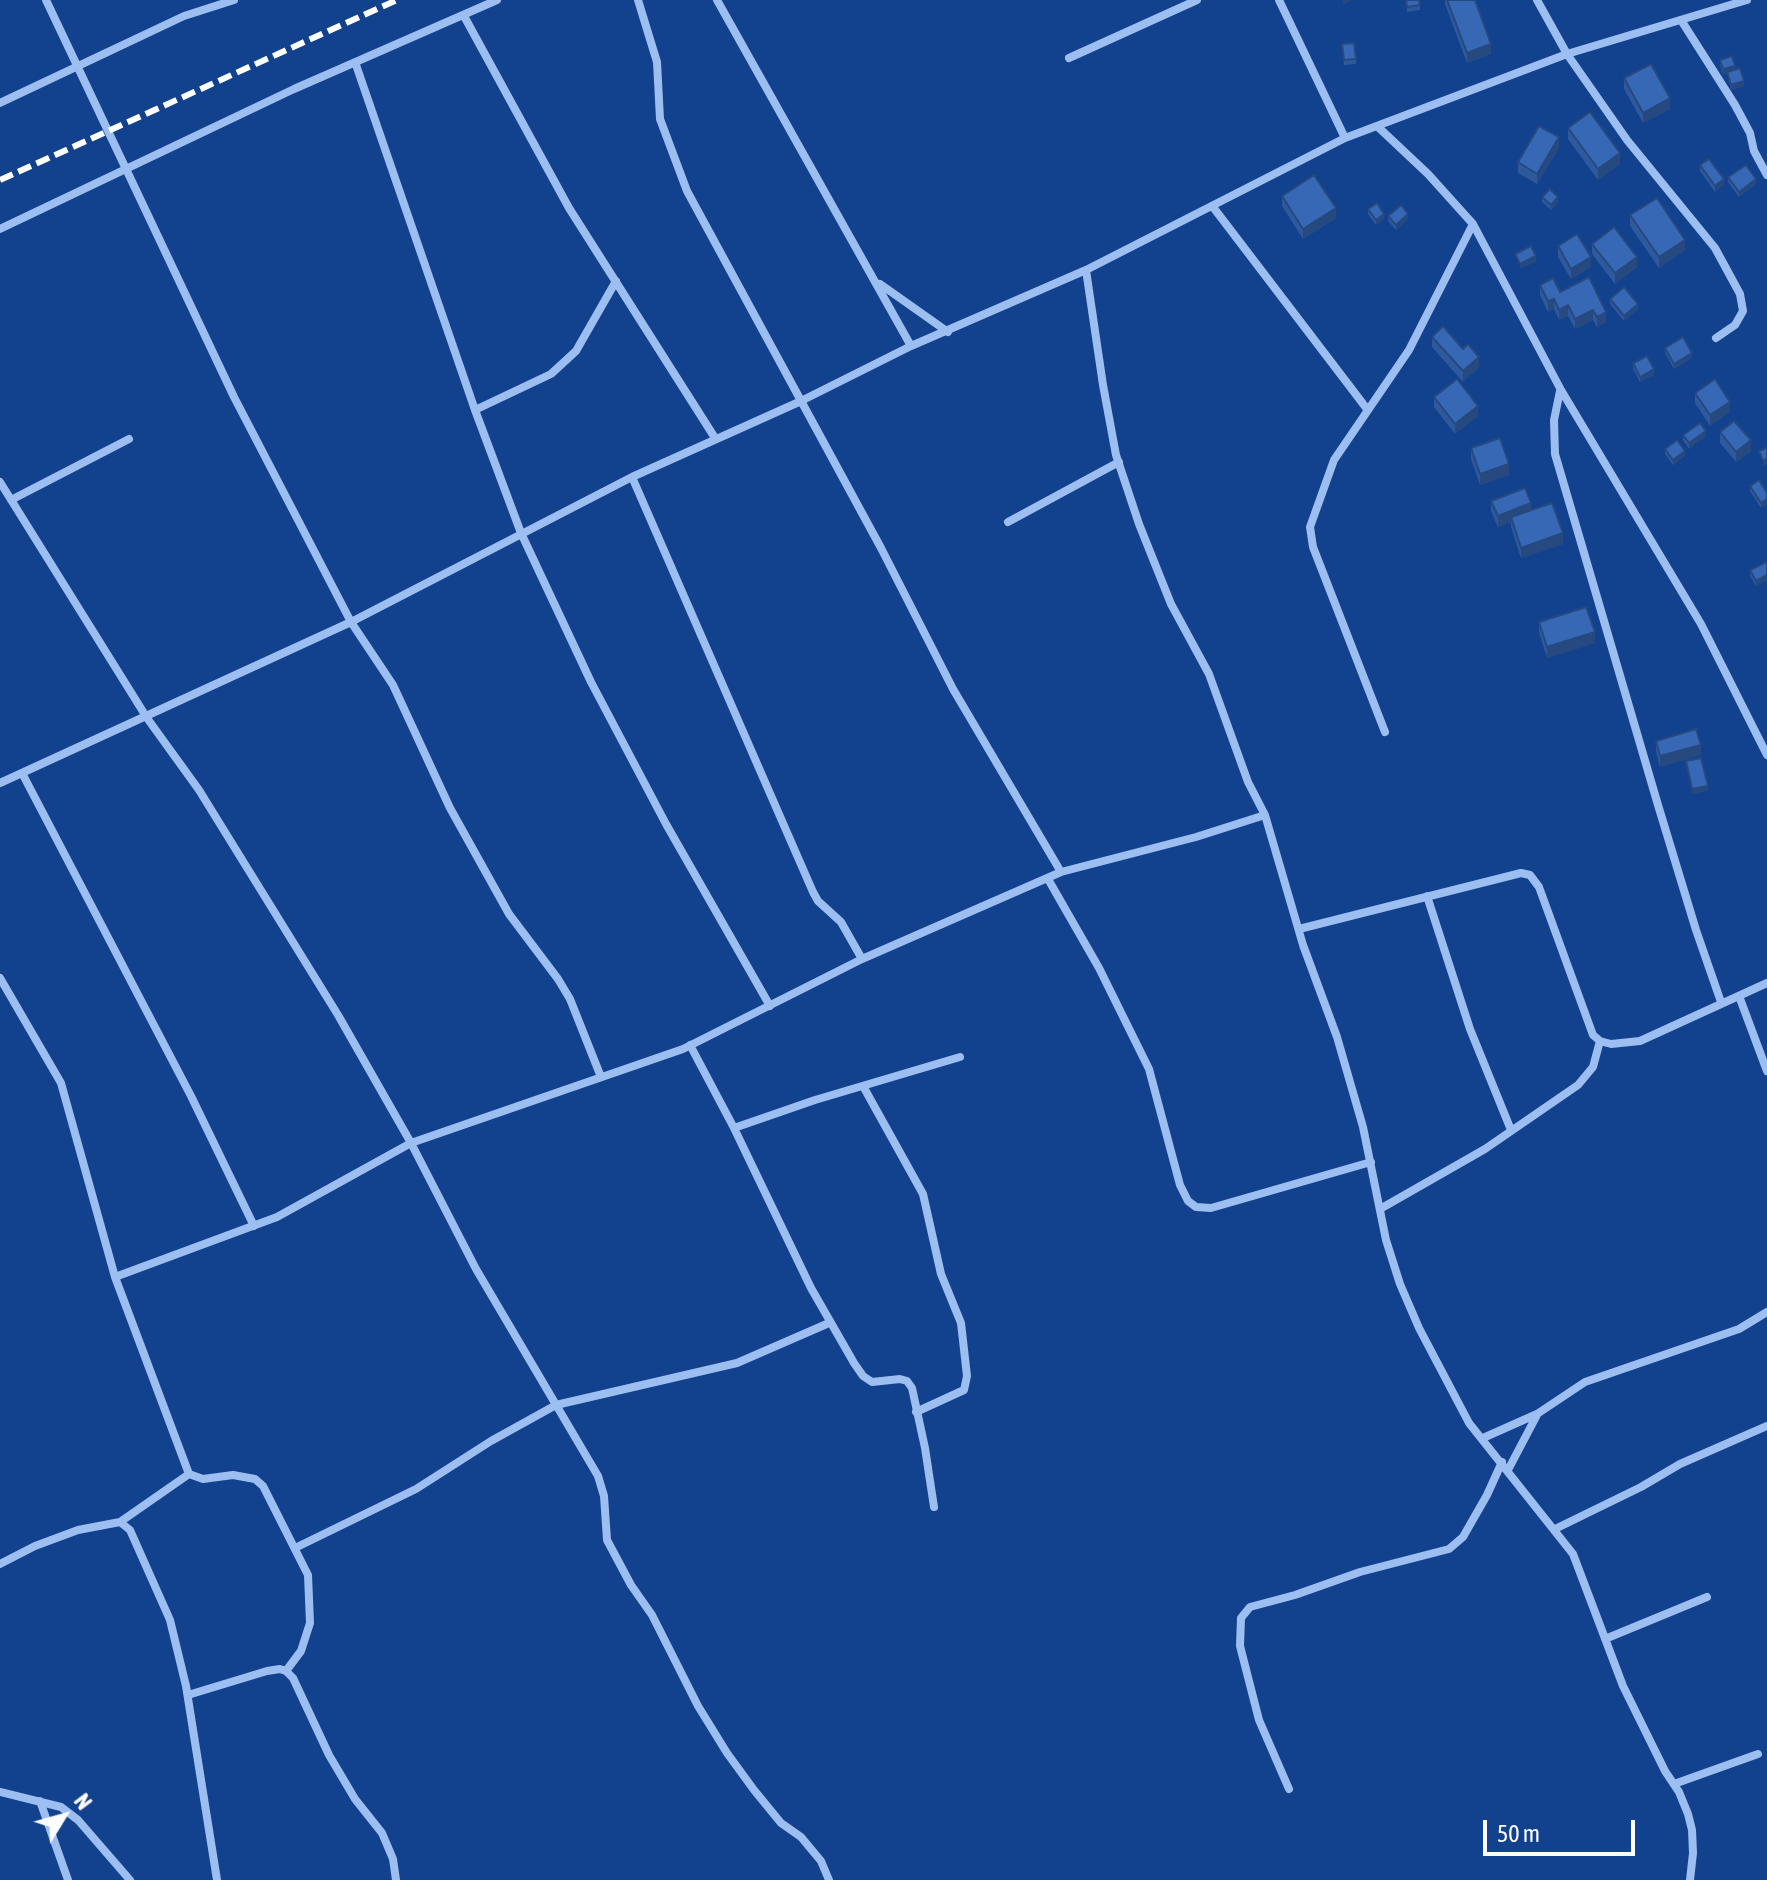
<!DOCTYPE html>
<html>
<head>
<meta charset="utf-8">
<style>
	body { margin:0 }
	#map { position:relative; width:1767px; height:1880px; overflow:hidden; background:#12418e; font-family:"Asap Condensed",sans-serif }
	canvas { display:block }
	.north { position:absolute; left:24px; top:1776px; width:80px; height:80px; -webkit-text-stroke:6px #12418e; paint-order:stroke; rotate:53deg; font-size:22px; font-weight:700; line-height:32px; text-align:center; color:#fff }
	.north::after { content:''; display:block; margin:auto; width:28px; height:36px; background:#fff; clip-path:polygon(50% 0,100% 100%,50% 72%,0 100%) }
	.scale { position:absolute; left:1483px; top:1820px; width:152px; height:36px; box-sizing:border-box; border:4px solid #fff; border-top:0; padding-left:10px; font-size:24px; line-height:28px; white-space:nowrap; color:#fff; -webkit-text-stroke:6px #12418e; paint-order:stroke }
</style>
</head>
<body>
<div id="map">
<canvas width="1767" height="1880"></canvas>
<div class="north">N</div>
<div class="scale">50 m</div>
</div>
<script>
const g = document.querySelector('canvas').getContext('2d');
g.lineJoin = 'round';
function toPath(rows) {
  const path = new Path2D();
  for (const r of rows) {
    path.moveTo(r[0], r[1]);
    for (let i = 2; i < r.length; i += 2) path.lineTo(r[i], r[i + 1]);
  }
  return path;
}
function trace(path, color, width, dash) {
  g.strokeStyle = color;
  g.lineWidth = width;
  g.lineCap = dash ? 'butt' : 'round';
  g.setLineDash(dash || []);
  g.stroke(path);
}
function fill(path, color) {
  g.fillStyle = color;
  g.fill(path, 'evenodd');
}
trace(toPath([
	[46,0,234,397,351,622,393,685,450,808,509,914,558,979,570,999,601,1077],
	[638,0,657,62,660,119,687,191,881,548,953,689,1061,872],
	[717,0,911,346],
	[1279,0,1345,138],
	[1537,0,1567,54,1627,140,1715,248,1740,294,1743,311,1735,325,1716,338],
	[464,16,569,208,715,438],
	[1681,20,1735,105,1750,133,1754,151,1767,175],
	[1069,58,1197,0],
	[355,62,475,410,521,533,591,682,666,824,770,1006],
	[0,103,184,16,234,0],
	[1377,126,1428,174,1473,224,1561,390,1701,624,1767,755],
	[1213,207,1367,409],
	[0,229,294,89,497,0],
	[1086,270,1103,385,1116,455,1139,524,1171,604,1209,674,1248,782,1265,815,1303,945,1337,1037,1363,1127,1386,1240,1400,1284,1419,1328,1469,1423,1573,1554,1623,1686,1665,1771,1679,1792,1688,1814,1692,1830,1693,1853,1690,1880],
	[880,284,948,332],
	[1560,391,1554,420,1555,454,1658,805,1696,930,1721,1002],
	[475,410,551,374,576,351,616,281],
	[632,477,813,892,818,901,841,922,862,959],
	[0,482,147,718,199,790,338,1015,411,1143,476,1269,598,1476,604,1496,607,1540,631,1585,652,1615,698,1706,727,1753,754,1790,781,1823,801,1837,821,1861,829,1880],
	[11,500,129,439],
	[1008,522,1119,462],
	[1385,732,1313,547,1310,527,1334,460,1409,350,1473,224],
	[22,773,191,1096,254,1226],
	[0,783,351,622,632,477,799,402,911,346,1086,270,1345,138,1567,54,1747,0],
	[1048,879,1099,968,1149,1069,1180,1185,1188,1201,1196,1207,1211,1208,1371,1162],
	[1427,896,1470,1029,1511,1130],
	[1299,929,1521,873,1530,875,1539,887,1593,1035,1600,1041,1611,1044,1640,1041,1767,983],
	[0,978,61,1083,115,1277,189,1474,203,1479,233,1475,255,1479,263,1486,308,1575,310,1623,301,1651,286,1671],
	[1739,996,1767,1071],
	[690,1045,734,1128,811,1288,854,1363,863,1376,872,1382,900,1379,907,1381,912,1388,925,1448,934,1507],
	[863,1086,923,1194,941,1274,961,1323,967,1376,964,1390,916,1412],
	[734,1128,815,1100,960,1057],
	[1380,1209,1485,1149,1578,1085,1593,1067,1600,1041],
	[115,1277,277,1217,411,1143,683,1049,862,959,1061,872,1196,837,1265,815],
	[1483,1438,1537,1414,1585,1382,1739,1329,1767,1312],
	[1508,1470,1537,1415],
	[120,1522,130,1530,170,1620,186,1686,217,1880],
	[1555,1529,1641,1487,1680,1464,1767,1426],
	[295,1548,416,1489,491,1441,556,1405,737,1363,829,1323],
	[0,1564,35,1546,78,1530,120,1522,189,1474],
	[1605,1639,1707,1597],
	[188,1695,267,1671,280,1669,286,1671,293,1678,329,1755,355,1799,382,1833,393,1859,396,1880],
	[1674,1784,1758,1754],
	[1289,1789,1259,1720,1240,1646,1241,1618,1250,1607,1295,1595,1360,1572,1449,1549,1463,1537,1487,1495,1502,1462],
	[0,1792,61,1807,78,1820,130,1880],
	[40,1801,68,1880]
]), '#9cbef1', 8);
trace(toPath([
	[0,180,397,0]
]), '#fff', 6, [14, 6]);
fill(toPath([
	[1406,0,1419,0,1420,10,1407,12],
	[1445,0,1475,0,1491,54,1467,63,1445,4],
	[1342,44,1356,59,1356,64,1344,65],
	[1720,60,1735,69,1744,86,1731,90,1727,73,1723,75,1720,65],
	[1624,78,1670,109,1643,123,1624,89],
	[1568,128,1620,164,1598,180,1568,139],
	[1559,148,1537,184,1518,173,1518,162],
	[1700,165,1724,185,1715,192,1700,171],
	[1728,177,1756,184,1739,197,1728,182],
	[1282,196,1336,218,1303,239,1282,206],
	[1542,197,1558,203,1551,210,1542,202],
	[1368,209,1384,219,1376,225,1368,214],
	[1630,215,1685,250,1659,268,1630,226],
	[1388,216,1408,219,1396,230,1388,221],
	[1592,244,1637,267,1615,284,1592,254],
	[1558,246,1591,267,1571,279,1558,257],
	[1589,277,1606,322,1597,327,1593,320,1575,329,1568,316,1559,320,1554,309,1548,312,1540,295,1540,285,1560,292],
	[1610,299,1638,309,1624,321,1610,304],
	[1432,337,1463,349,1479,367,1463,382,1432,347],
	[1665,348,1692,358,1674,369,1665,353],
	[1633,363,1654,375,1640,382,1633,369],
	[1695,393,1730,412,1710,426,1695,403],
	[1434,397,1478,416,1455,434,1434,407],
	[1720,432,1751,451,1736,462,1720,443],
	[1683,435,1706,436,1689,449,1683,440],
	[1471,448,1509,475,1480,485,1471,459],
	[1665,449,1685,456,1673,465,1665,454],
	[1750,486,1767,493,1767,504,1761,508,1750,491],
	[1491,501,1531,510,1563,544,1521,558,1511,527,1511,522,1498,527,1491,511],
	[1767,562,1767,580,1756,586,1750,576,1750,570],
	[1539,622,1595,643,1547,658,1539,632],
	[1656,741,1701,755,1660,767,1656,751]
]), '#2e599d');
fill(toPath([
	[1343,0,1352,0,1343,5],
	[1491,44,1491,54,1467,63,1467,53],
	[1735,66,1735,71,1723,75,1723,69],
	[1744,81,1744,86,1731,90,1731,85],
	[1670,98,1670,109,1643,123,1643,113],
	[1559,137,1559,148,1537,184,1537,174],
	[1620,153,1620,164,1598,180,1598,169],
	[1724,179,1724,185,1715,192,1715,186],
	[1756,179,1756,184,1739,197,1739,192],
	[1558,197,1558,203,1551,210,1551,205],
	[1336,208,1336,218,1303,239,1303,229],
	[1384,214,1384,219,1376,225,1376,220],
	[1408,214,1408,219,1396,230,1396,225],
	[1685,240,1685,250,1659,268,1659,257],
	[1536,256,1536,262,1520,269,1520,264],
	[1591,257,1591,267,1571,279,1571,269],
	[1637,257,1637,267,1615,284,1615,273],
	[1554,299,1554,309,1548,312,1548,301],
	[1638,304,1638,309,1624,321,1624,316],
	[1568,305,1568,316,1559,320,1559,310],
	[1593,310,1593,320,1575,329,1575,319],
	[1606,312,1606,322,1597,327,1597,317],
	[1692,353,1692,358,1674,369,1674,364],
	[1479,357,1479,367,1463,382,1463,371],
	[1654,369,1654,375,1640,382,1640,377],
	[1730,402,1730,412,1710,426,1710,415],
	[1478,406,1478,416,1455,434,1455,424],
	[1706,431,1706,436,1689,449,1689,443],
	[1751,440,1751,451,1736,462,1736,452],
	[1685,451,1685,456,1673,465,1673,460],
	[1767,459,1767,464,1763,466,1763,461],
	[1509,464,1509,475,1480,485,1480,474],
	[1767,499,1767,504,1761,508,1761,503],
	[1531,503,1531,513,1511,517,1511,522,1498,527,1498,516],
	[1563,533,1563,544,1521,558,1521,548],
	[1767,575,1767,580,1756,586,1756,581],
	[1595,632,1595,643,1547,658,1547,647],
	[1701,745,1701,755,1660,767,1660,756],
	[1708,786,1708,791,1692,794,1692,789]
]), '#26497f');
const building = toPath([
	[1406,0,1419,0,1420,5,1407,7,1406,0],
	[1447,0,1475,0,1491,44,1467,53,1447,0],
	[1354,43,1356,59,1344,60,1342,44,1354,43],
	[1732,56,1735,66,1723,69,1720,60,1732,56],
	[1651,64,1670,98,1643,113,1624,78,1651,64],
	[1740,68,1744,81,1731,85,1727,72,1740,68],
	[1590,112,1620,153,1598,169,1568,128,1590,112],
	[1539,126,1559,137,1537,174,1518,162,1539,126],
	[1709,159,1724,179,1715,186,1700,165,1709,159],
	[1746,165,1756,179,1739,192,1728,177,1746,165],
	[1314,175,1336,208,1303,229,1282,196,1314,175],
	[1550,189,1558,197,1551,205,1542,197,1550,189],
	[1657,198,1685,240,1659,257,1630,215,1657,198],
	[1377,203,1384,214,1376,220,1368,209,1377,203],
	[1401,205,1408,214,1396,225,1388,216,1401,205],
	[1614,227,1637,257,1615,273,1592,244,1614,227],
	[1577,234,1591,257,1571,269,1558,246,1577,234],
	[1531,246,1536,256,1520,264,1515,254,1531,246],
	[1589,277,1606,312,1597,317,1593,310,1575,319,1568,305,1559,310,1554,299,1548,301,1540,285,1553,278,1560,292,1589,277],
	[1624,287,1638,304,1624,316,1610,299,1624,287],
	[1443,326,1463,349,1468,344,1479,357,1463,371,1432,337,1443,326],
	[1683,337,1692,353,1674,364,1665,348,1683,337],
	[1647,356,1654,369,1640,377,1633,363,1647,356],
	[1457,379,1478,406,1455,424,1434,397,1457,379],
	[1715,379,1730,402,1710,415,1695,393,1715,379],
	[1734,421,1751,440,1736,452,1720,432,1734,421],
	[1700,423,1706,431,1689,443,1683,435,1700,423],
	[1500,438,1509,464,1480,474,1471,448,1500,438],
	[1677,440,1685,451,1673,460,1665,449,1677,440],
	[1767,448,1767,459,1763,461,1759,451,1767,448],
	[1759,480,1767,493,1767,499,1761,503,1750,486,1759,480],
	[1525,488,1531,503,1498,516,1491,501,1525,488],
	[1552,503,1563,533,1521,548,1511,517,1552,503],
	[1767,562,1767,575,1756,581,1750,570,1767,562],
	[1586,607,1595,632,1547,647,1539,622,1586,607],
	[1696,729,1701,745,1660,756,1656,741,1696,729],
	[1701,758,1708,786,1692,789,1686,761,1701,758]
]);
fill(building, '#3668b6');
trace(building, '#26497f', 2);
</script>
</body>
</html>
